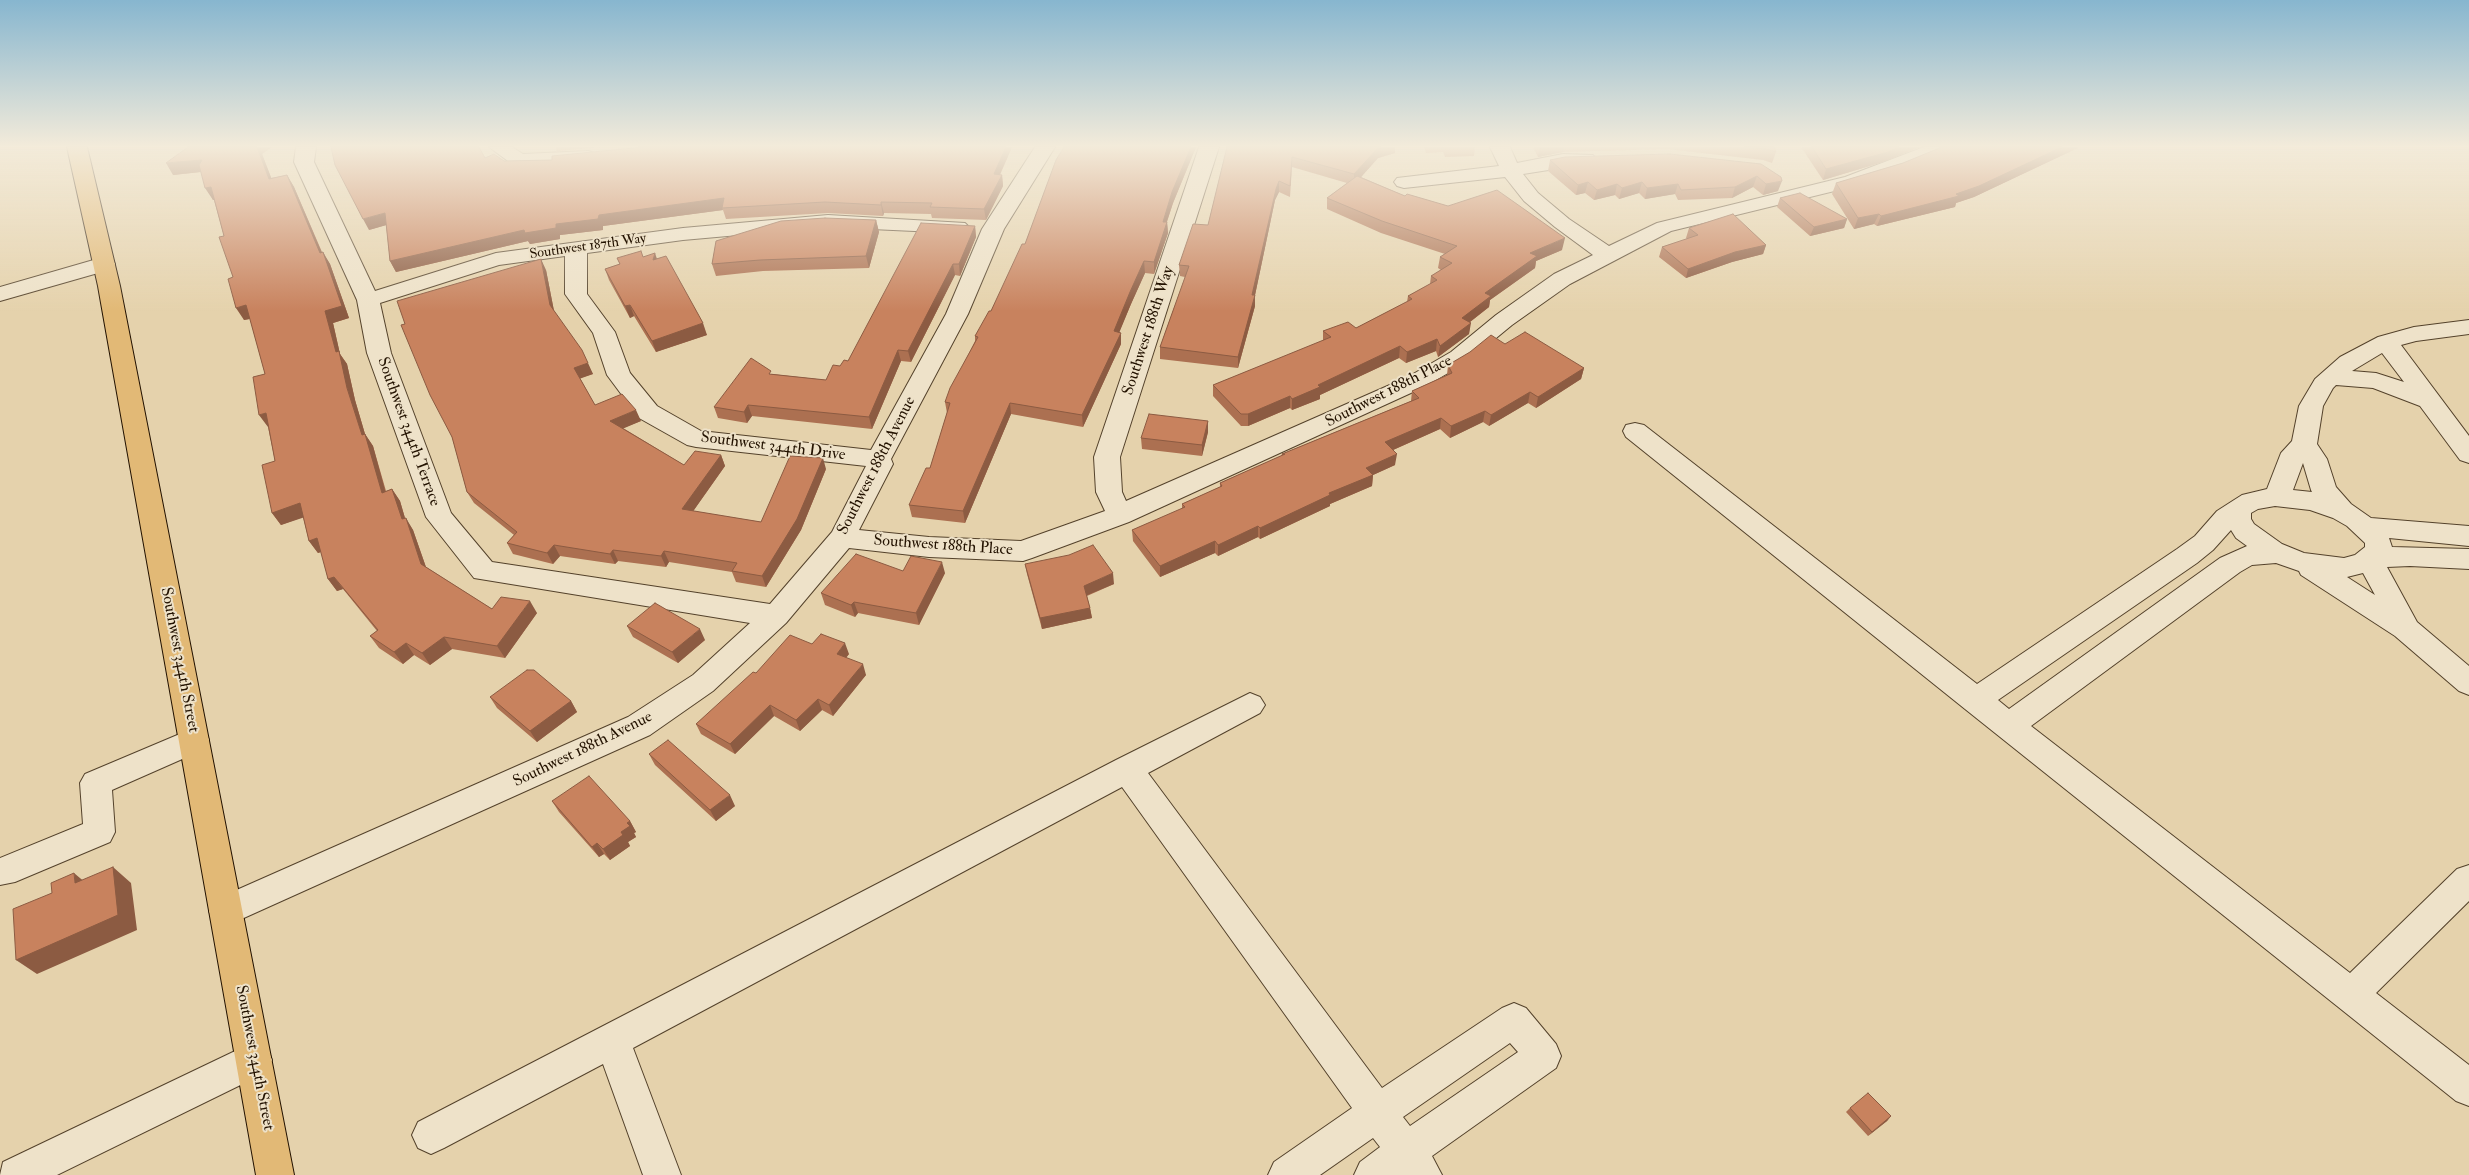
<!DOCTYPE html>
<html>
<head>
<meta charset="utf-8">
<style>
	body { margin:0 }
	canvas { display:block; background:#e5d2ac }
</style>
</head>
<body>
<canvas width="2469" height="1175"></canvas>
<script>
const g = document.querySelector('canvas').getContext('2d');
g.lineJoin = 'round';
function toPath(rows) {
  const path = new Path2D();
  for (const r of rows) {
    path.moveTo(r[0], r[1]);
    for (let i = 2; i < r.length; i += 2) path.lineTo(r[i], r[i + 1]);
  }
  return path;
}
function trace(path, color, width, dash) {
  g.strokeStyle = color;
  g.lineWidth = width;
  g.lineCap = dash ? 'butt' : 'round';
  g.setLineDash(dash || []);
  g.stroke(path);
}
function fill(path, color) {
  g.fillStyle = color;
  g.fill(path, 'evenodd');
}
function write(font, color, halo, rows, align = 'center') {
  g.font = font + ' "IM FELL Double Pica",serif';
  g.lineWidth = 4;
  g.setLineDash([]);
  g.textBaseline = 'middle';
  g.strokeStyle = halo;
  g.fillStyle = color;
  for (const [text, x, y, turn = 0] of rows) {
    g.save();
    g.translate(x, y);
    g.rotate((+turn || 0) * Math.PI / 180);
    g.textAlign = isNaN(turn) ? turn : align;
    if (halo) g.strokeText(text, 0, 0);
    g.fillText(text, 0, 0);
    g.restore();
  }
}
const minor = toPath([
	[296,147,316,147,314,162,375,291,496,253,683,228,828,215,965,223,969,227,965,231,958,233,828,227,683,240,587,253,587,294,615,332,630,373,657,406,701,431,871,450,946,314,982,229,1035,147,1055,147,1004,229,968,314,891,459,893,464,859,530,929,537,1021,541,1105,511,1096,492,1094,457,1199,147,1219,147,1120,457,1122,492,1126,501,1408,377,1451,352,1496,315,1554,274,1593,255,1555,227,1524,201,1505,177,1404,188,1397,186,1394,182,1397,178,1499,166,1490,147,1510,147,1517,163,1563,154,1593,155,1596,159,1593,163,1523,174,1538,193,1569,219,1609,246,1657,223,1845,177,1924,147,1951,147,1948,151,1898,172,1859,185,1671,231,1570,284,1512,325,1467,362,1424,387,1129,522,1032,558,1023,561,929,557,849,548,786,623,713,691,650,735,226,926,214,922,209,911,214,900,628,717,693,675,750,623,474,578,426,517,367,353,357,300,294,162,296,147],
	[565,256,565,294,593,333,607,375,639,418,687,445,696,447,866,466,832,532,770,604,492,562,451,513,391,353,380,303,499,265,565,256],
	[489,147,512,147,523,154,588,151,595,153,598,157,595,161,588,163,519,166,512,164,489,147],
	[104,257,112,259,115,264,112,269,0,301,0,287,104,257],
	[2469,320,2469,334,2416,341,2401,345,2469,436,2469,463,2460,460,2420,406,2373,388,2336,385,2333,388,2323,406,2317,444,2327,459,2336,487,2351,504,2371,518,2469,526,2469,546,2389,538,2392,547,2469,549,2469,569,2410,566,2387,567,2417,622,2469,666,2469,695,2459,691,2395,636,2301,575,2299,571,2276,563,2252,565,2240,572,2031,726,2350,973,2457,869,2469,865,2469,901,2376,993,2469,1065,2469,1106,2456,1101,1965,709,1626,437,1623,431,1626,425,1635,423,1644,425,1977,684,2177,549,2195,536,2217,511,2231,502,2242,495,2267,489,2281,453,2292,441,2299,406,2315,379,2340,357,2378,337,2414,327,2469,320],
	[2382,353,2404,382,2376,373,2352,371,2382,353],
	[2303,463,2311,490,2312,492,2293,490,2303,463],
	[2275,506,2310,510,2333,518,2347,526,2365,543,2365,547,2355,555,2344,558,2304,553,2282,544,2254,524,2251,519,2251,513,2258,509,2275,506],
	[2231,530,2236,538,2247,546,2220,558,2009,709,1998,700,2197,563,2213,550,2231,530],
	[2363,573,2375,595,2347,577,2363,573],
	[1250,693,1260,697,1265,705,1260,713,1148,773,1382,1088,1502,1008,1514,1003,1526,1008,1556,1044,1561,1056,1556,1068,1432,1156,1442,1175,1354,1175,1360,1162,1380,1147,1373,1138,1320,1175,1268,1175,1274,1162,1352,1108,1122,787,633,1048,681,1175,643,1175,603,1064,444,1148,431,1154,418,1148,412,1135,418,1122,1116,760,1250,693],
	[1510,1043,1518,1052,1410,1126,1403,1117,1510,1043],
	[194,728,205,731,209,740,205,749,112,790,115,832,110,842,15,882,0,885,0,858,83,824,80,783,85,774,194,728],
	[254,1042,267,1048,272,1060,267,1072,57,1175,0,1175,3,1162,254,1042]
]);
const major = toPath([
	[67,147,87,147,120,286,294,1175,256,1175,98,286,67,147]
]);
trace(minor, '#54422b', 2);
trace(major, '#231200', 2);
fill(minor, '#eee2c9');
fill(major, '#e2b976');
fill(toPath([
	[188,147,272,147,262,154,271,178,287,175,294,187,322,252,330,264,349,318,333,323,340,354,347,364,355,400,365,434,373,446,386,491,392,489,400,501,405,518,413,530,426,567,492,609,537,613,505,658,452,649,430,665,414,655,403,664,379,648,370,636,377,631,343,589,337,591,328,579,321,552,318,553,309,541,303,517,281,525,272,513,275,461,268,427,265,374,250,319,244,320,233,277,224,236,214,200,213,200,201,172,173,175],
	[555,147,603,147,557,151],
	[643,147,1012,147,1000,175,1002,175,1003,186,986,220,932,218,931,214,884,213,883,216,828,213,726,219,723,210,603,226,603,230,560,235,560,239,530,244,528,241,396,272,390,261,386,225,369,230,485,158,504,161,552,160],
	[1064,147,1196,147,1173,203,1167,222,1168,233,1154,274,1145,273,1131,304,1119,332,1121,344,1083,427,1011,414,965,523,912,517,909,505,930,468,947,413,945,402,975,341,975,336,991,311,1025,244],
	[1227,147,1395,147,1395,153,1378,158,1361,177,1405,196,1562,250,1536,261,1535,268,1490,300,1489,307,1470,322,1469,334,1438,357,1436,351,1406,363,1399,358,1320,395,1320,399,1292,410,1290,408,1248,426,1241,426,1213,396,1213,385,1323,341,1323,331,1356,328,1407,302,1408,296,1430,284,1431,276,1441,270,1438,268,1440,257,1445,254,1381,233,1327,209,1327,198,1347,183,1292,167,1290,197,1279,192,1275,200,1255,295,1255,306,1238,368,1160,359,1160,347,1185,277,1180,276,1179,265,1208,225],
	[1424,147,1475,147,1474,156,1445,157,1443,152,1426,153],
	[1533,147,1774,147,1776,152,1772,163,1763,160,1667,149,1563,152,1538,157],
	[1801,147,1920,147,1883,162,1823,180],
	[2073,150,1974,197,1956,203,1955,207,1877,226,1874,224,1854,229,1832,194,1836,183,1903,163],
	[1550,160,1761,164,1778,191,1763,195,1753,187,1732,198,1678,200,1675,194,1645,199,1639,193,1619,199,1615,195,1594,200,1585,193,1576,195,1548,171],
	[1780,198,1847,219,1844,228,1810,236,1777,207],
	[876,220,879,232,869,268,763,271,716,276,712,264],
	[975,226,976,237,960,276,955,275,911,362,901,361,872,429,752,416,747,423,718,418,714,407,772,374,826,380,840,366,848,361],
	[1689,228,1766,245,1763,254,1732,262,1686,278,1659,257,1662,247,1687,239,1686,238],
	[643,257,657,259,707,335,656,352,634,316,630,318,609,280,605,269,620,264,617,258],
	[546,270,554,311,593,374,580,378,595,405,641,421,623,428,684,465,721,455,725,466,693,511,761,522,826,469,801,530,766,587,736,582,732,572,669,562,666,567,618,561,615,564,560,556,553,564,513,554,507,543,514,535,474,503,467,492,452,437,405,324],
	[1505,344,1584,368,1581,379,1536,408,1528,403,1489,426,1483,422,1450,438,1440,429,1393,450,1395,465,1373,475,1372,486,1330,504,1330,506,1260,539,1258,537,1218,556,1215,553,1160,577,1133,541,1132,530,1182,509,1182,504,1220,487,1220,483,1281,456,1282,454,1411,401,1412,391,1447,375,1448,365],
	[1208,421,1208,432,1202,456,1142,449,1141,438],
	[1025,564,1114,584,1087,596,1090,608,1092,618,1042,629,1027,574],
	[903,571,945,573,919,625,858,613,855,617,825,605,821,593],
	[627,626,705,640,678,663,633,637],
	[812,644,849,654,846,658,866,675,833,716,822,710,800,731,774,716,735,754,701,734,696,724,756,673],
	[490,697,571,701,577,712,537,742,497,708],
	[649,754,735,806,716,821,655,765],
	[552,801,630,821,636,832,634,833,636,837,628,842,630,846,610,860,604,854,599,857,559,812],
	[1850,1108,1891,1116,1887,1121,1868,1136,1846,1112]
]), '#ac7051');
fill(toPath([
	[257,147,272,147,262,154,276,190,269,179],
	[1006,147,1012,147,995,185,994,174],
	[1191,147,1196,147,1173,203,1163,233,1163,222,1172,192],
	[1381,147,1395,147,1395,153,1378,158,1354,185,1354,174,1378,148],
	[1540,147,1564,147,1563,152,1538,157],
	[1899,147,1920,147,1883,162,1823,180,1826,169],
	[2062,147,2080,147,1974,197,1956,203,1955,207,1877,226,1881,216],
	[202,160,209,171,173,175,166,163],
	[287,175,294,187,327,265,320,253],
	[1002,175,1003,186,986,220,984,209],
	[1757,176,1753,187,1732,198,1735,187],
	[1279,181,1279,192,1275,200,1254,300,1255,295,1255,306,1238,368,1238,357,1252,295,1276,189],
	[1782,181,1778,191,1763,195,1766,184],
	[1588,182,1585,193,1576,195,1578,185],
	[1642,182,1639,193,1619,199,1622,188],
	[1617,184,1615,195,1594,200,1597,190],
	[1678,184,1675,194,1645,199,1647,188],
	[211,187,218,199,213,200,205,188],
	[724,198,722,208,723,210,603,226,603,230,560,235,560,239,530,244,528,241,396,272,390,261,524,230,599,215],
	[881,202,884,213,883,216,881,205],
	[385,213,390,224,369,230,363,219],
	[1879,214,1874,224,1854,229,1858,218],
	[1847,219,1844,228,1810,236,1814,227],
	[876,220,879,232,869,268,866,256],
	[1167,222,1168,233,1154,274,1154,262],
	[975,226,976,237,960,276,959,264],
	[1565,238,1562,250,1536,261,1535,268,1490,300,1489,307,1461,329,1462,318,1485,293,1530,253],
	[1766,245,1763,254,1732,262,1686,278,1688,269,1735,252],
	[323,252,330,264,349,318,333,323,340,354,347,364,355,400,365,434,373,446,389,505,382,493,362,435,336,352,325,311],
	[655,253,659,265,653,260],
	[541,259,546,270,555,316,550,305],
	[1144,261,1145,273,1131,304,1115,343,1114,331,1130,292],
	[953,264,955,275,911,362,908,351],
	[246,305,254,318,244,320,236,308],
	[630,305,634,316,630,318,625,306],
	[703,323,707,335,656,352,652,341],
	[1471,323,1469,334,1438,357,1440,346],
	[1121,333,1121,344,1083,427,1082,415],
	[1437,339,1436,351,1406,363,1407,352],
	[1400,346,1399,358,1320,395,1320,399,1292,410,1292,399,1318,385],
	[898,350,901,361,872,429,869,417],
	[588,363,593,374,579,379,574,368],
	[1584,368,1581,379,1536,408,1538,397],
	[1530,392,1528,403,1489,426,1491,415],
	[1290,396,1290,408,1248,426,1248,414],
	[1010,403,1011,414,965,523,963,511],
	[748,405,752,416,747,423,744,412],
	[636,410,641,421,615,432,610,421],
	[1485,411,1483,422,1450,438,1451,426],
	[266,413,274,425,268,427,259,415],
	[1441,418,1440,429,1384,454,1385,442],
	[1208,421,1208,432,1202,456,1202,445],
	[1397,454,1395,465,1373,475,1372,486,1330,504,1330,506,1260,539,1260,528,1329,493,1366,468],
	[721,455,725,466,687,520,682,509],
	[823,458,826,469,801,530,766,587,762,576],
	[392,489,400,501,409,532,402,519],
	[300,503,308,516,281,525,272,513],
	[406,518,413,530,429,576,421,564],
	[1258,526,1258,537,1218,556,1218,545],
	[317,538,326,550,318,553,309,541],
	[1215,541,1215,553,1160,577,1160,566],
	[554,545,560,556,553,564,547,553],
	[613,550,618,561,615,564,610,554],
	[664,551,669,562,666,567,661,556],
	[942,562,945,573,919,625,916,613],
	[1113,573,1114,584,1085,596,1084,586],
	[334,577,343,589,337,591,328,579],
	[530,601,537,613,505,658,497,646],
	[854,602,858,613,855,617,851,605],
	[1090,608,1092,618,1042,629,1040,618],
	[700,629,705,640,678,663,672,652],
	[444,637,452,649,430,665,422,653],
	[406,643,414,655,403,664,394,652],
	[845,643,849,654,840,665,837,654],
	[863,664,866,675,833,716,829,705],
	[818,699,822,710,800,731,796,720],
	[571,701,577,712,537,742,530,731],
	[770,705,774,716,735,754,730,744],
	[730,795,735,806,716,821,710,810],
	[630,821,636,832,634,833,636,837,628,842,630,846,610,860,603,849,621,832,627,823],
	[597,843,604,854,599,857,592,847],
	[113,867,131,883,137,930,37,974,16,960],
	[74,873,93,889,75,883],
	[1891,1116,1887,1121,1868,1136,1872,1132]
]), '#8c5b42');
const building = toPath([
	[188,147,257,147,269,179,287,175,320,253,323,252,342,306,325,311,336,352,339,351,347,388,362,435,365,434,382,493,392,489,402,519,406,518,421,564,492,609,501,597,530,601,497,646,444,637,422,653,406,643,394,652,370,636,378,630,334,577,328,579,317,538,309,541,300,503,272,513,262,465,275,461,266,413,259,415,253,377,265,374,246,305,236,308,228,279,233,277,219,237,224,236,211,187,205,188,199,165,202,160,166,163,188,147],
	[331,147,479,147,485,158,494,154,504,161,552,160,552,156,643,147,1006,147,994,174,1002,175,984,209,930,207,932,203,881,202,881,205,825,202,722,208,724,198,599,215,598,219,556,224,556,228,525,233,524,230,390,261,385,213,363,219,335,165,331,147],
	[1064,147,1191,147,1172,192,1163,222,1167,222,1154,262,1144,261,1130,292,1114,331,1121,333,1082,415,1010,403,963,511,909,505,926,468,930,468,950,403,945,402,950,388,978,337,975,336,989,311,991,311,1022,244,1025,244,1056,160,1064,147],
	[1227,147,1381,147,1378,148,1354,174,1292,157,1290,186,1279,181,1276,189,1252,295,1255,295,1238,357,1160,347,1189,266,1179,265,1193,224,1208,225,1227,147],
	[1745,147,1774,147,1776,152,1767,149,1745,147],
	[1812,147,1899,147,1888,152,1826,169,1812,147],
	[1942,147,2062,147,1979,186,1956,194,1959,196,1881,216,1879,214,1858,218,1836,183,1903,163,1942,147],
	[1670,154,1761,164,1781,177,1782,181,1766,184,1757,176,1735,187,1681,190,1678,184,1647,188,1642,182,1622,188,1617,184,1597,190,1588,182,1578,185,1550,160,1565,157,1670,154],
	[1357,176,1405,196,1407,194,1448,206,1497,190,1565,238,1530,253,1537,256,1485,293,1491,296,1462,318,1471,323,1440,346,1437,339,1407,352,1400,346,1318,385,1320,387,1292,399,1290,396,1248,414,1241,414,1213,385,1331,337,1323,331,1348,322,1356,328,1412,299,1408,296,1437,280,1431,276,1452,263,1440,257,1457,246,1382,221,1327,198,1357,176],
	[1800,193,1847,219,1814,227,1780,198,1800,193],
	[1733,214,1766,245,1735,252,1688,269,1662,247,1698,235,1689,228,1733,214],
	[825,218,876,220,866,256,760,260,712,264,716,241,781,221,825,218],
	[921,223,975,226,959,264,953,264,908,351,898,350,869,417,748,405,744,412,714,407,751,358,771,371,769,374,826,380,833,365,840,366,844,360,848,361,921,223],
	[641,251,643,257,655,253,653,260,666,256,703,323,652,341,630,305,625,306,605,269,620,264,617,258,641,251],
	[541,259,550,305,582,350,588,363,574,368,595,405,622,394,636,410,610,421,684,465,695,451,721,455,682,509,761,522,790,456,823,458,797,519,762,576,732,571,737,563,664,551,661,556,613,550,610,554,554,545,547,553,507,543,517,532,467,492,452,437,430,395,401,325,405,324,397,301,541,259],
	[1525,332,1584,368,1538,397,1530,392,1491,415,1485,411,1451,426,1441,418,1385,442,1397,454,1366,468,1373,475,1329,493,1330,495,1260,528,1258,526,1218,545,1215,541,1160,566,1132,530,1185,507,1182,504,1222,486,1220,483,1285,454,1282,454,1419,398,1412,391,1452,373,1448,365,1470,352,1491,335,1505,344,1525,332],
	[1149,414,1208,421,1202,445,1141,438,1149,414],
	[1093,545,1113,573,1084,586,1090,608,1040,618,1025,564,1069,555,1093,545],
	[856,554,903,571,911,556,942,562,916,613,854,602,851,605,821,593,856,554],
	[655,603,700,629,672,652,627,626,655,603],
	[821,634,845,643,837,654,863,664,829,705,818,699,796,720,770,705,730,744,696,724,753,672,756,673,790,635,812,644,821,634],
	[527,670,534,670,571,701,530,731,490,697,527,670],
	[668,740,730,795,710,810,649,754,668,740],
	[589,776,630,821,627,823,630,826,621,832,623,835,603,849,597,843,592,847,552,801,589,776],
	[113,867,118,915,16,960,13,909,52,893,51,883,74,873,75,883,113,867],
	[1868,1093,1891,1116,1872,1132,1850,1108,1868,1093]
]);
fill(building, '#c8825e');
trace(building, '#8c5b42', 1);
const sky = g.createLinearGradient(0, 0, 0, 311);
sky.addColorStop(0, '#87b6cf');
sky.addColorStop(0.47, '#f3ebda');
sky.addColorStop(1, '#f3ebda00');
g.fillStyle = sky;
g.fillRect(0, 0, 2469, 311);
write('14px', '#231200', '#eee2c9', [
	["Southwest 187th Way",588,247,-8]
]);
write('16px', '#231200', '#eee2c9', [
	["Southwest 188th Way",1149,331,-72],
	["Southwest 188th Place",1389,392,-27],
	["Southwest 344th Terrace",408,432,70],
	["Southwest 344th Drive",773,447,7],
	["Southwest 188th Avenue",877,466,-63],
	["Southwest 188th Place",943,546,4],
	["Southwest 344th Street",179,660,79],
	["Southwest 188th Avenue",583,750,-26],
	["Southwest 344th Street",254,1058,79]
]);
</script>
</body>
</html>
